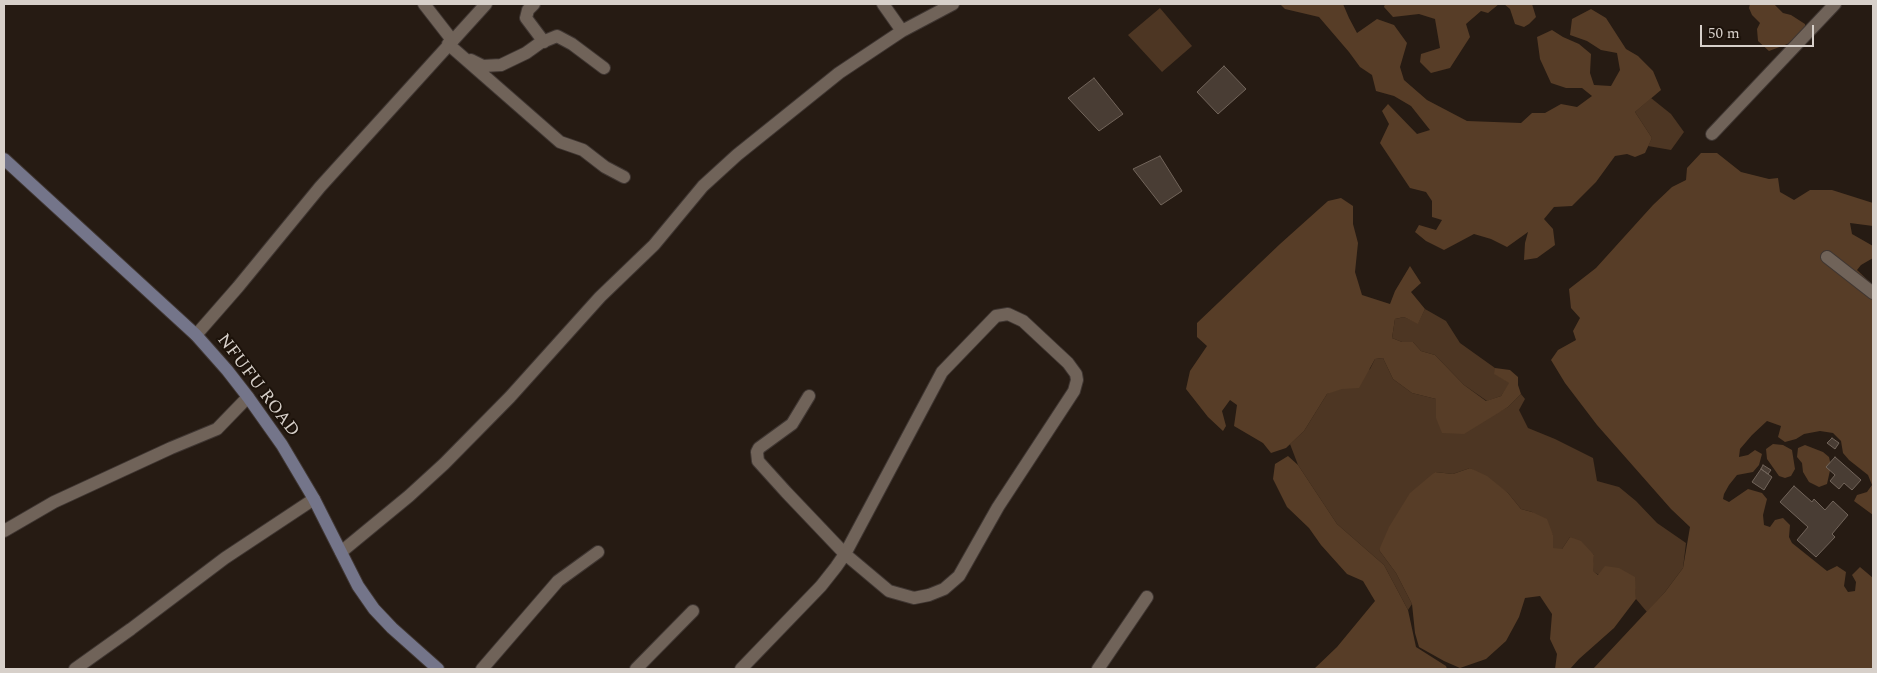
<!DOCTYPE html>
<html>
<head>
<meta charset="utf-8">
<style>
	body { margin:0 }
	#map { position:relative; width:1877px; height:673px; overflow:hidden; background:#261b13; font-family:Spectral,serif }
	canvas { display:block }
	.frame { position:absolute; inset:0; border:5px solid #d7d0ca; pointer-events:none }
	.scale { position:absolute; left:1700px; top:25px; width:114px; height:22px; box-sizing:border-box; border:2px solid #d7d0ca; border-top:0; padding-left:6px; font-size:15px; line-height:18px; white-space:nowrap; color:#d7d0ca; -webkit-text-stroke:4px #1c120a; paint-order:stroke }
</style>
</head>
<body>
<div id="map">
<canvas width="1877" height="673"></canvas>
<div class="frame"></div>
<div class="scale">50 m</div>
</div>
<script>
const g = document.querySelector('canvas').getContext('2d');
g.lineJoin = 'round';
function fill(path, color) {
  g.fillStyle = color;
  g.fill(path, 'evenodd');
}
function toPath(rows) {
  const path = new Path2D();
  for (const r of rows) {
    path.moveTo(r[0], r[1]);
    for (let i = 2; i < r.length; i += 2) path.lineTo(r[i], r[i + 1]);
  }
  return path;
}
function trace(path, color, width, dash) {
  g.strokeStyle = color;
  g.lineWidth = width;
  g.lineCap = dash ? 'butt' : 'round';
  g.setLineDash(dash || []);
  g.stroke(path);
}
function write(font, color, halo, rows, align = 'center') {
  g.font = font + ' Spectral,serif';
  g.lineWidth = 4;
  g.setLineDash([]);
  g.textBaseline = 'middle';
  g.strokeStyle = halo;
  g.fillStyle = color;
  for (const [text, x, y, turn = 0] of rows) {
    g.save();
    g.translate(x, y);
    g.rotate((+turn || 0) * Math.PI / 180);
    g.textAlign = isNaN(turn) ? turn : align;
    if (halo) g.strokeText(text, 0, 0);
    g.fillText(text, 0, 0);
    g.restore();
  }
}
fill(toPath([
	[1160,8,1192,46,1162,72,1128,35],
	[1651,98,1671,114,1684,132,1671,150,1648,146,1652,138,1635,112],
	[1425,309,1446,321,1460,343,1495,368,1495,374,1510,383,1501,396,1487,401,1464,385,1435,355,1421,351,1413,342,1402,342,1392,338,1395,319,1404,317,1418,323],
	[1383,358,1393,379,1412,393,1436,399,1436,418,1487,418,1508,407,1521,394,1525,399,1519,410,1528,428,1555,439,1593,458,1597,481,1619,487,1636,501,1657,523,1686,543,1683,568,1665,592,1647,612,1636,599,1634,577,1599,575,1592,571,1594,555,1570,537,1562,549,1553,549,1553,535,1532,512,1521,509,1508,493,1470,468,1453,474,1435,472,1379,550,1396,573,1412,604,1408,610,1384,565,1337,524,1298,465,1290,444,1304,431,1327,394,1370,369,1375,359]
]), '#4d3623');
fill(toPath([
	[1280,4,1343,4,1349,18,1357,33,1377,19,1394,25,1407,43,1400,67,1404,80,1427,100,1467,121,1521,123,1532,113,1545,113,1561,104,1577,107,1592,96,1582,88,1566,88,1551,83,1540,59,1537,37,1552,30,1563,37,1579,44,1591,54,1590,73,1594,85,1611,86,1620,70,1617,53,1601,50,1587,41,1570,35,1572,19,1591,9,1606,18,1626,49,1638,56,1653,71,1661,90,1635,112,1652,138,1645,153,1635,157,1627,154,1615,156,1596,182,1572,206,1554,207,1544,219,1553,229,1555,245,1537,258,1524,260,1525,243,1528,232,1507,247,1491,239,1474,234,1444,250,1426,241,1415,232,1419,225,1436,230,1442,220,1432,217,1432,201,1426,192,1410,188,1380,143,1389,124,1382,111,1388,104,1417,134,1430,130,1411,106,1394,96,1376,91,1372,75,1360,67,1349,52,1319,17,1285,9],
	[1385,4,1499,4,1488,13,1481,11,1466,24,1470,37,1450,68,1431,73,1420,62,1421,54,1440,48,1435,19,1419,14,1393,17,1384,7],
	[1504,4,1532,4,1536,17,1529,24,1524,27,1515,24,1510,9],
	[1750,4,1774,4,1783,13,1791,15,1805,24,1806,41,1790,43,1769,51,1758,41,1757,29,1760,23,1752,15,1749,8],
	[1701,153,1717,153,1741,172,1769,179,1778,178,1780,192,1794,200,1810,190,1832,190,1873,203,1873,226,1850,223,1852,234,1873,246,1873,258,1861,265,1857,270,1873,285,1873,515,1854,501,1857,495,1867,492,1872,485,1868,475,1849,460,1843,453,1841,441,1833,433,1820,431,1804,434,1796,439,1785,442,1778,437,1781,426,1767,421,1752,435,1740,449,1739,457,1748,455,1755,450,1762,454,1759,465,1753,472,1737,475,1729,485,1724,494,1723,499,1729,502,1748,489,1762,493,1767,499,1763,515,1764,525,1770,527,1775,520,1783,518,1790,525,1789,537,1792,543,1827,571,1837,566,1846,572,1844,586,1848,592,1855,591,1856,582,1852,575,1860,567,1873,578,1873,669,1593,669,1665,592,1683,568,1690,527,1671,509,1597,425,1565,383,1551,360,1558,350,1576,340,1573,331,1580,318,1571,308,1569,289,1596,268,1653,205,1672,187,1686,180,1687,168],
	[1341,198,1353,206,1353,224,1358,243,1355,272,1362,295,1390,304,1395,291,1410,266,1421,283,1411,292,1425,309,1418,324,1404,317,1395,319,1392,338,1402,342,1413,342,1421,351,1435,355,1464,385,1486,401,1501,396,1509,383,1494,374,1495,368,1510,370,1518,377,1518,385,1521,394,1508,407,1464,434,1442,433,1436,418,1436,399,1412,393,1393,379,1383,358,1375,359,1359,388,1342,389,1327,394,1304,431,1286,448,1271,453,1263,443,1234,426,1237,405,1230,400,1222,411,1226,426,1223,431,1208,417,1186,389,1190,371,1207,346,1197,337,1197,323,1280,244,1328,201],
	[1773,444,1783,445,1792,450,1795,469,1791,476,1785,478,1779,476,1767,459,1766,449],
	[1805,445,1823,452,1829,457,1831,466,1827,484,1819,487,1809,482,1803,472,1802,463,1797,457,1798,448],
	[1288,456,1298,465,1337,524,1384,565,1408,610,1416,647,1446,666,1447,669,1314,669,1337,647,1375,601,1363,581,1347,574,1321,545,1309,528,1287,507,1273,479,1275,464],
	[1470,468,1487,476,1508,493,1521,509,1532,512,1547,519,1553,535,1553,548,1562,549,1570,537,1581,541,1594,555,1593,571,1598,575,1605,566,1619,568,1635,577,1636,599,1614,628,1579,659,1570,669,1555,669,1557,654,1550,639,1552,614,1540,596,1525,598,1519,617,1506,641,1486,659,1460,668,1444,661,1419,647,1415,633,1412,604,1396,573,1379,550,1389,527,1410,493,1435,472,1453,474]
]), '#573d27');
const building = toPath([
	[1224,66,1246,89,1218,114,1197,92,1224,66],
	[1094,78,1123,114,1099,131,1068,98,1094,78],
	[1160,156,1182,191,1161,205,1133,169,1160,156],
	[1832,438,1839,443,1835,449,1827,443,1832,438],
	[1835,457,1861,480,1852,490,1844,483,1839,489,1830,481,1835,475,1826,467,1835,457],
	[1763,465,1771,470,1768,474,1761,469,1763,465],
	[1761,469,1772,477,1764,490,1752,482,1761,469],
	[1794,486,1812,502,1814,499,1825,510,1833,501,1848,515,1832,534,1835,537,1816,557,1797,540,1808,527,1780,502,1794,486]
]);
fill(building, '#493d34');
trace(building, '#72655b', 1);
const street = toPath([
	[424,4,452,40],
	[534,4,528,10,526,18,544,42],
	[883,4,902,31],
	[448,44,560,142,583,150,605,167,624,177],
	[471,60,483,66,501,65,526,53,540,43,557,36,572,44,604,68],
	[1712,134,1835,4],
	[1827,257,1873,293],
	[196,335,238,287,320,187,486,4],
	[4,531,54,502,171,448,217,429,248,397],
	[341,552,409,496,444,464,510,397,600,297,654,245,703,186,737,155,839,73,902,31,953,4],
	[75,669,131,629,225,558,314,499],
	[482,669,558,581,598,552],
	[636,669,693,611],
	[741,669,821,586,836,567,845,554,942,372,996,316,1008,314,1023,321,1068,363,1076,374,1077,380,1074,391,998,507,959,576,944,589,929,595,914,598,889,591,845,554,786,492,758,461,757,452,759,448,792,424,809,396],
	[1098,669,1147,597]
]);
const secondary = toPath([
	[4,159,196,335,227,370,248,397,282,445,314,499,358,586,374,609,392,628,438,669]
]);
trace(street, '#3f3632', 14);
trace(secondary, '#3f3632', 14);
trace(street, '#706359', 12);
trace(secondary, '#74758a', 12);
write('18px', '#d7d0ca', '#1c120a', [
	["NFUFU ROAD",257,386,53]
]);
</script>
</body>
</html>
